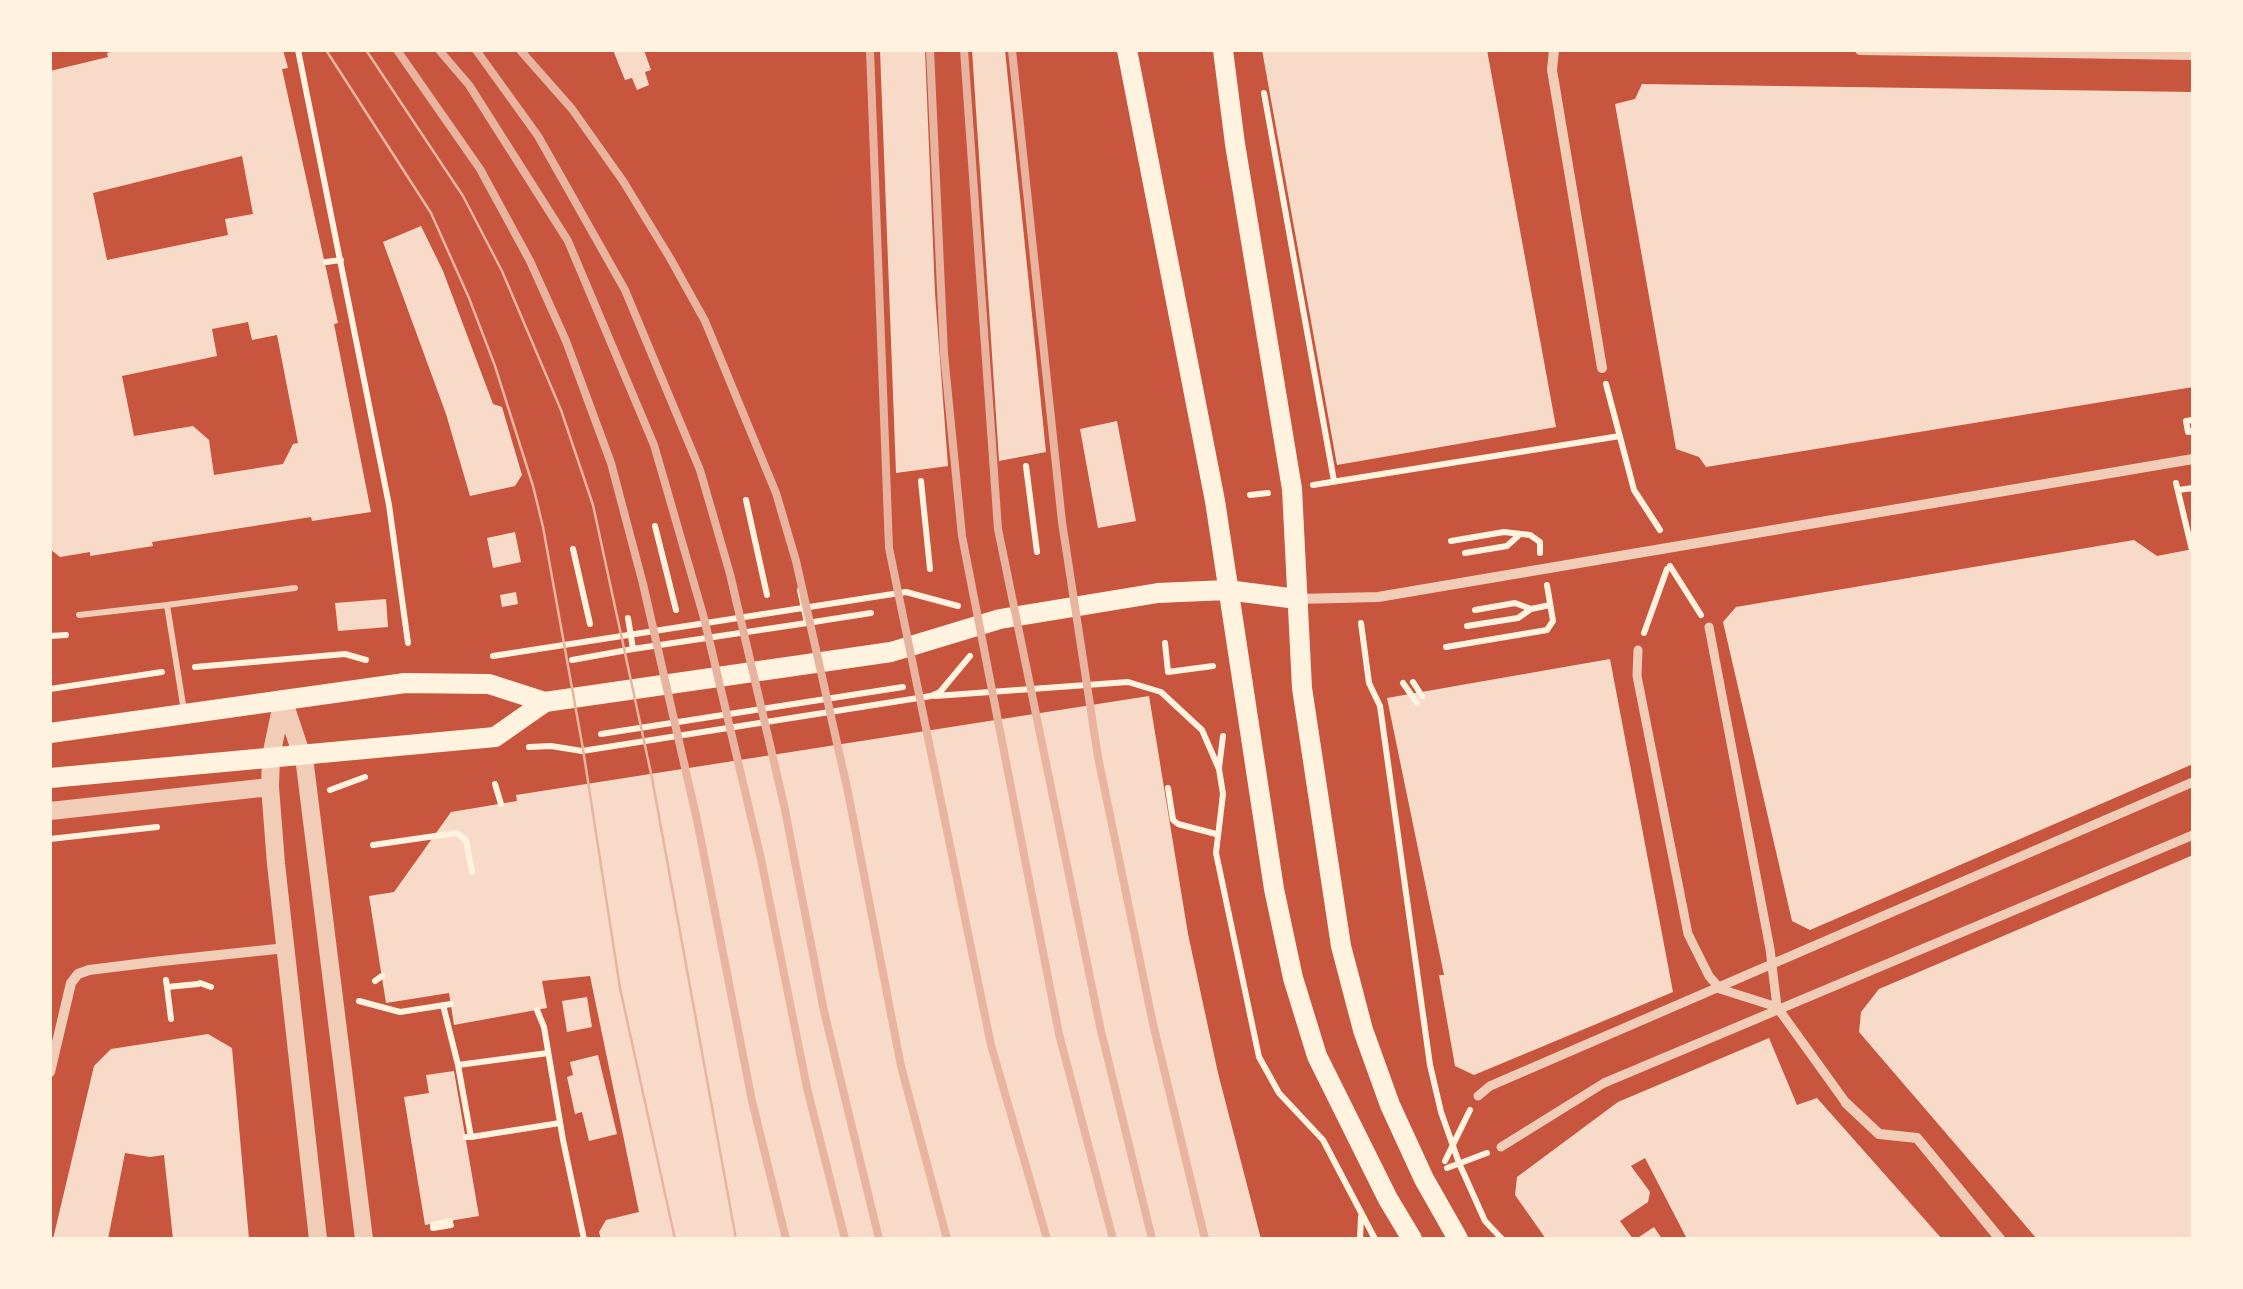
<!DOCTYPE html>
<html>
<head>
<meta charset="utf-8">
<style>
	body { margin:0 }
	#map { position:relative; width:2243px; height:1289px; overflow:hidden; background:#c8553d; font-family:Helvetica,sans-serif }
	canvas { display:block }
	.frame { position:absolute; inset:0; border:52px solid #fff3e0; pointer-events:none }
</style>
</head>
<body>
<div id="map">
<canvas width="2243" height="1289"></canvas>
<div class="frame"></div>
</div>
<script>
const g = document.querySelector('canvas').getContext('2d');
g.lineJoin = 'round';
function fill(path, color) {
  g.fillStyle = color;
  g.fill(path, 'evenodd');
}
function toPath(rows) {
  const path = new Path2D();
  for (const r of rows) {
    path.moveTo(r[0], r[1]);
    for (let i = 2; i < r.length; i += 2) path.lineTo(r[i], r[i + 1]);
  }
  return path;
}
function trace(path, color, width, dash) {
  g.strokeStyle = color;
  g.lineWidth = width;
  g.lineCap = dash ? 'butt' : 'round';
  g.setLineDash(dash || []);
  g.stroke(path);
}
fill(toPath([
	[118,50,283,50,288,68,282,69,338,323,334,324,371,512,312,521,311,517,152,542,153,546,90,556,90,552,60,557,50,549,50,71,108,57,107,53],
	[242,156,253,214,225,219,228,235,107,260,93,193],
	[248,322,252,340,277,335,298,443,293,444,283,464,214,475,209,440,193,426,134,436,122,376,217,356,212,329],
	[613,50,644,50,651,70,645,72,649,85,637,90,632,78,625,80],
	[880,50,925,50,935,293,948,466,896,473],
	[972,50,1005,50,1046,452,999,461],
	[1262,50,1487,50,1556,427,1337,465],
	[1642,84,2193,92,2193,387,1706,467,1699,457,1676,449,1615,104,1635,99],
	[421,226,443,271,493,404,502,407,522,475,515,486,470,496,446,414,383,242],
	[1117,421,1136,521,1098,528,1080,429],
	[515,532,521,562,493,568,487,538],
	[2134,540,2157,556,2193,549,2193,764,1810,930,1792,921,1723,622,1736,607],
	[516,592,518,604,502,607,500,595],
	[386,599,388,627,338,631,335,603],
	[1610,659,1673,992,1474,1075,1455,1066,1439,975,1444,975,1387,698],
	[1149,696,1188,934,1218,1073,1261,1239,601,1239,599,1232,606,1220,639,1212,590,976,542,981,547,1008,454,1025,449,993,386,1003,369,896,394,892,451,812,517,801,516,795],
	[2193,855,2193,1238,2037,1239,1859,1032,1861,1012,1879,989],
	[587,997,592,1027,567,1032,562,1001],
	[208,1034,232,1048,249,1239,173,1239,164,1155,150,1157,125,1153,108,1239,53,1239,94,1066,111,1049],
	[1769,1038,1797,1105,1817,1098,1942,1239,1687,1239,1645,1158,1631,1166,1650,1192,1648,1202,1620,1221,1633,1239,1546,1239,1515,1195,1517,1177,1618,1102],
	[598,1055,617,1134,589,1141,582,1112,575,1114,567,1077,573,1075,570,1062],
	[454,1071,479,1216,425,1225,404,1097,429,1093,426,1075],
	[1654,1227,1662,1239,1636,1239]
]), '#f7dbc8');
trace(toPath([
	[298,50,389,505,408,643],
	[1264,93,1334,481],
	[326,262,341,260],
	[1606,384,1634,490,1660,530],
	[2193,420,2186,421,2188,432,2193,431],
	[1026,466,1037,552],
	[921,481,930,569],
	[2176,483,2192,550],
	[1313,485,1620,436],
	[2178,490,2193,488],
	[1250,495,1268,493],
	[746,500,767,595],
	[655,526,676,610],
	[1451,541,1504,532,1530,535,1540,542,1540,553],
	[573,549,590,624],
	[1465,553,1507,546,1518,536],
	[1670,566,1701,615],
	[800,590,807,623,871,613],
	[1531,609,1550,605],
	[628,618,633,649,807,623],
	[1361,623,1369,683,1380,706,1430,1065,1441,1112,1459,1163,1485,1221,1502,1239],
	[1467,626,1518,618,1531,609,1515,603,1475,610],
	[1644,633,1667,569],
	[50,636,66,635],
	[1165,643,1168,672,1213,666],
	[1446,647,1547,630,1553,621,1547,585],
	[493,656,906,592,958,606],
	[572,660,633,649],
	[195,667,345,654,366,660],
	[1413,682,1422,696],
	[1403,683,1417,703],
	[50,689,162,672],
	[935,696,1128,682,1161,692,1202,730,1219,769,1223,794,1216,853,1259,1057,1279,1093,1323,1140,1375,1239],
	[601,734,903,687],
	[529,747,551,746,582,751,931,696,940,692,970,656],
	[1219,768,1223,736],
	[495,784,501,804],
	[1168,788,1173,820,1178,824,1216,834],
	[330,790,365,777],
	[50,839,157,827],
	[373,845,456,833,466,840,472,872],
	[166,980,167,987,198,984],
	[375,981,382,976],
	[200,983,211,987],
	[167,987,171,1019],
	[359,1001,400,1012,451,1004],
	[443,1005,458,1065],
	[537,1010,544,1027,563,1140,584,1239],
	[466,1137,471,1137,458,1065,548,1053],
	[471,1137,560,1123],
	[1445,1161,1470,1110],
	[1447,1168,1487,1153],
	[450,1221,433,1225,433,1228,451,1225],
	[1360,1239,1361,1217]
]), '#fff3e0', 6);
trace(toPath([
	[79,615,167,605],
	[184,711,167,605,295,588]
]), '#f1ccb7', 6);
trace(toPath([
	[1709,627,1770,949,1777,1007,1846,1103],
	[1638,650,1637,676,1688,934,1709,976,1720,989,1777,1007],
	[1478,1096,1490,1086,2193,782],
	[1501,1147,1604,1083,2193,835]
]), '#f1ccb7', 9);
trace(toPath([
	[1554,50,1552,70,1602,368],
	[1860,50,2193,55],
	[1297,599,1378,597,2193,459],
	[50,1072,71,983,78,974,89,970,162,961,286,948],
	[1846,1103,1879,1134,1917,1138,2000,1239]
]), '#f1ccb7', 10);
trace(toPath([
	[283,699,305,765,364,1239],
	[283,699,271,756,270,787,276,864,318,1239],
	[50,811,270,787]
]), '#f1ccb7', 18);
trace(toPath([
	[1127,50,1215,501,1274,889,1293,978,1317,1056,1388,1199,1412,1239],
	[1223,50,1235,144,1292,489,1302,688,1341,946,1363,1030,1390,1105,1424,1179,1458,1239],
	[50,733,405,683,489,684,545,702,891,652,1000,619,1158,593,1227,590,1297,599],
	[50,778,495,737,545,702]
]), '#fff3e0', 20);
trace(toPath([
	[326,50,431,213,469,298,495,366,533,486,543,527,583,749,620,988,675,1239],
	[366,50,463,196,502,271,561,410,593,505,652,778,736,1239]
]), '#e9b49f', 2.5);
trace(toPath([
	[397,50,480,169,530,261,566,341,611,463,643,584,697,820,752,1101,786,1239],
	[439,50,469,85,568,241,654,445,704,618,761,859,807,1088,845,1239],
	[476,50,538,136,625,290,700,470,730,574,784,805,824,1011,879,1239],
	[520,50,572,109,623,181,670,258,705,321,776,493,796,561,848,792,901,1066,947,1239],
	[870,50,889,548,991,1045,1047,1239],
	[930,50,944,354,962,536,1059,1034,1113,1239],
	[964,50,998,529,1101,1031,1152,1239],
	[1012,50,1062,522,1098,757,1153,1024,1205,1239]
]), '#e9b49f', 8);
</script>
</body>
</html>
